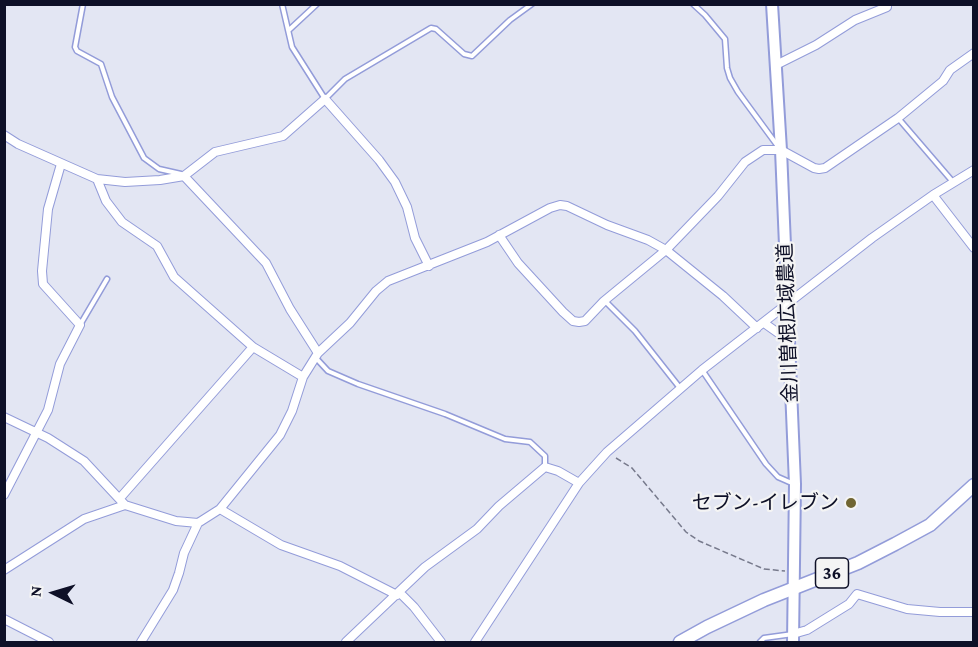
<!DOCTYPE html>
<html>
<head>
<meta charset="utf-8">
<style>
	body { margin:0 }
	#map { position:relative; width:978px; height:647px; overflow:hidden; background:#e3e6f3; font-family:"Crimson Pro",serif }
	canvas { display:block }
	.frame { position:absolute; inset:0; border:6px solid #0e1027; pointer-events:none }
	.north { position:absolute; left:24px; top:563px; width:60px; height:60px; -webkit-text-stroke:4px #f4f4f4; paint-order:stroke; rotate:275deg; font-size:16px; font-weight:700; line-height:24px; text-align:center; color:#0e1027 }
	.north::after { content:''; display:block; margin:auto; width:21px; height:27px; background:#0e1027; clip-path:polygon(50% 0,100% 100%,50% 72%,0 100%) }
</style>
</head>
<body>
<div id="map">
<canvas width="978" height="647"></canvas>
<div class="frame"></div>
<div class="north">N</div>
</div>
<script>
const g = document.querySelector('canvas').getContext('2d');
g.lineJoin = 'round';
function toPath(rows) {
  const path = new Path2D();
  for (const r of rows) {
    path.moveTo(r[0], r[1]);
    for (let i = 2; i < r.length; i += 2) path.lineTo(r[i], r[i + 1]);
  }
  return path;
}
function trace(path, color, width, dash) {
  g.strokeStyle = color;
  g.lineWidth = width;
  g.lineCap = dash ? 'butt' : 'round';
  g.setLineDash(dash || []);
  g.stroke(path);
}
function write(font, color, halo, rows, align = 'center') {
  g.font = font + ' "Crimson Pro","Noto Sans JP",serif';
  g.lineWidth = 4.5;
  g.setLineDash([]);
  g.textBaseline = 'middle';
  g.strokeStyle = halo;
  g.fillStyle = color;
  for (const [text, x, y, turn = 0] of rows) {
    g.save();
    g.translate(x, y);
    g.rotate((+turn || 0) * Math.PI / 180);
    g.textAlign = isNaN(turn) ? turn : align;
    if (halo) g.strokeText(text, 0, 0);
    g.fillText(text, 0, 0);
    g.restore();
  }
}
const lane = toPath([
	[83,4,75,47,77,51,101,64,112,97,144,158,159,169,181,174],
	[282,4,292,47,325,99,345,79,431,28,436,29,464,54,472,56,510,20,532,4],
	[693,4,705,15,725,39,727,68,730,78,738,92,777,145],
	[289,30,317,4],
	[898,118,953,182],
	[605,301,635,331,680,388],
	[80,325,107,279],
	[315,357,328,371,358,384,445,414,505,439,530,442,545,456,545,466],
	[702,370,766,464,778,477,794,484],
	[760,642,764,638,793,634]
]);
const street = toPath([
	[776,65,816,45,855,20,887,7,887,4],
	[4,135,18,144,97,179,125,182,160,180,184,176,215,152,283,136,325,99,379,160,395,182,407,207,415,238,429,266],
	[184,176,266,263,290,309,318,353],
	[97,179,106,201,122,222,157,246,174,277,253,347,303,377],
	[933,195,974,248],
	[499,235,518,263,563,312,573,321,579,322,585,321,604,301,666,250,718,196,745,162,763,150,781,150,814,168,819,169,825,168,898,118,943,81,950,70,974,53],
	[764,323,788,340],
	[4,417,48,438,84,461,125,505,176,521,198,523],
	[4,495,48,410,60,364,80,325,43,284,42,271,48,209,61,164],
	[120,498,253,347],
	[220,509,281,545,340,566,397,595],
	[4,570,84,519,125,505],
	[399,592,414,607,441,642],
	[4,619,49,642],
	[793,634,807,630,849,604,857,594,907,609,940,612,974,612],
	[141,642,173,590,179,573,184,553,198,523,220,509,280,435,292,411,303,377,318,353,350,323,376,291,388,281,487,242,550,208,560,205,567,206,607,225,648,240,666,250,723,296,757,328],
	[346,642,425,567,477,529,499,506,545,467,558,471,579,483],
	[475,642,579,483,607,452,702,370,872,238,933,195,974,170]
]);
const secondary = toPath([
	[772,4,781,150,795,484,793,642]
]);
const primary = toPath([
	[680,642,707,627,764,600,858,563,895,544,930,525,974,485]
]);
trace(lane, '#939cd9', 7);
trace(street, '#939cd9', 10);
trace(secondary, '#939cd9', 14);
trace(primary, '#939cd9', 15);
trace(toPath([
	[616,458,632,468,686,532,699,541,764,569,785,571]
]), '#777a8c', 1.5, [6, 3]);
trace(lane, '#fff', 4);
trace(street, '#fff', 8);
trace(secondary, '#fff', 10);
trace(primary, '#fff', 12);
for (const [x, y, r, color] of [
	[851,503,6,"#706532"]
]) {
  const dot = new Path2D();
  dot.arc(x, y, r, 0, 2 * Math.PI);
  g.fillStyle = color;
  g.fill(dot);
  trace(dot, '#f4f4f4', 2);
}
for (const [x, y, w] of [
	[832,573,33]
]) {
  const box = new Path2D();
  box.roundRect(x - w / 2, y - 15, w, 30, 4.5);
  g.fillStyle = '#f4f4f4';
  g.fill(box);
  trace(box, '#0e1027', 1.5);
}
write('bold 18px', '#0e1027', null, [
	["36",832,573]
]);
write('20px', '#0e1027', '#f4f4f4', [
	["金川曽根広域農道",788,323,-92]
]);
write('20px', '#0e1027', '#f4f4f4', [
	["セブン-イレブン",839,503]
], 'right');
</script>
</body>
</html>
